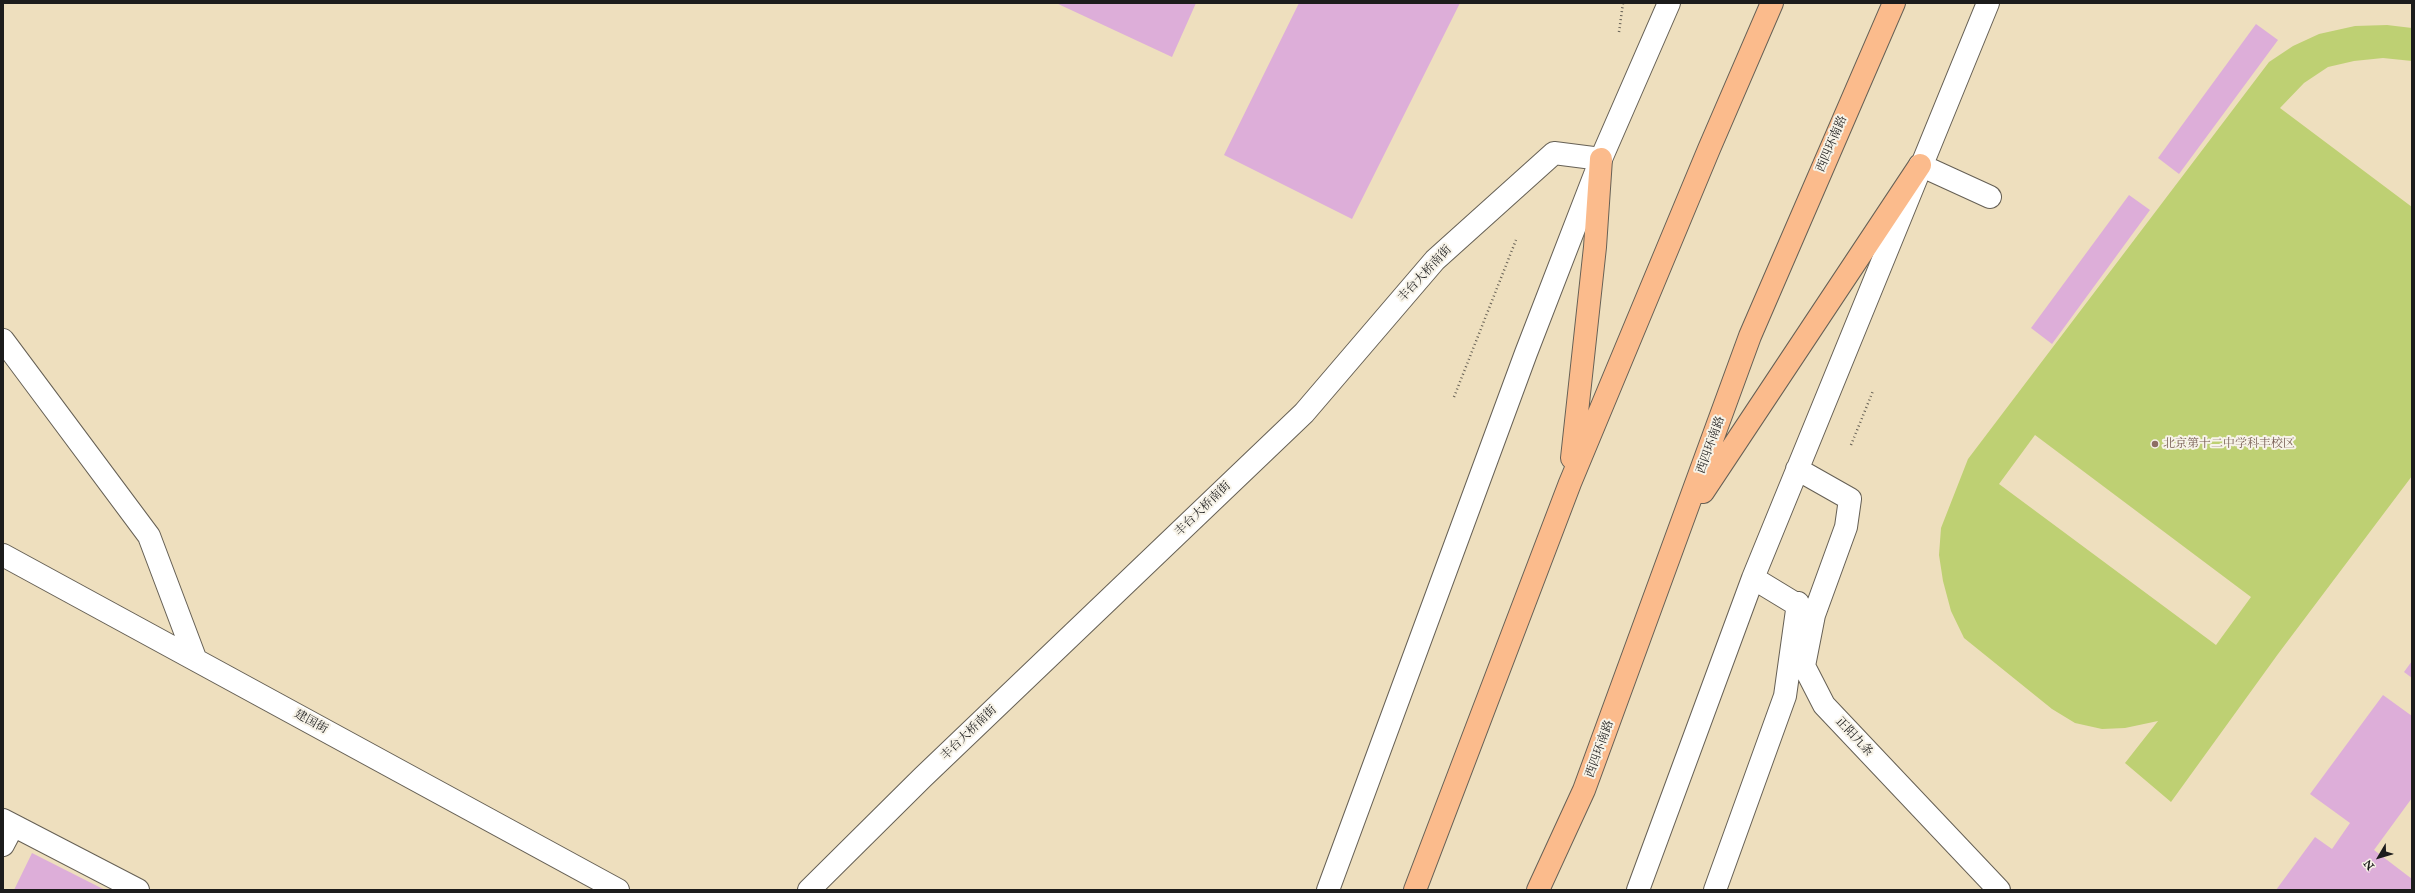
<!DOCTYPE html>
<html>
<head>
<meta charset="utf-8">
<style>
	body { margin:0 }
	#map { position:relative; width:2415px; height:893px; overflow:hidden; background:#eedfbe; font-family:"IM FELL Great Primer",serif }
	canvas { display:block }
	.frame { position:absolute; inset:0; border:4px solid #1c1c1c; pointer-events:none }
	.north { position:absolute; left:2359px; top:837px; width:40px; height:40px; -webkit-text-stroke:3px #f7f3e8; paint-order:stroke; rotate:232deg; font-size:11px; font-weight:700; line-height:16px; text-align:center; color:#1c1c1c }
	.north::after { content:''; display:block; margin:auto; width:14px; height:18px; background:#1c1c1c; clip-path:polygon(50% 0,100% 100%,50% 72%,0 100%) }
</style>
</head>
<body>
<div id="map">
<canvas width="2415" height="893"></canvas>
<div class="frame"></div>
<div class="north">N</div>
</div>
<script>
const g = document.querySelector('canvas').getContext('2d');
g.lineJoin = 'round';
function fill(path, color) {
  g.fillStyle = color;
  g.fill(path, 'evenodd');
}
function toPath(rows) {
  const path = new Path2D();
  for (const r of rows) {
    path.moveTo(r[0], r[1]);
    for (let i = 2; i < r.length; i += 2) path.lineTo(r[i], r[i + 1]);
  }
  return path;
}
function trace(path, color, width, dash) {
  g.strokeStyle = color;
  g.lineWidth = width;
  g.lineCap = dash ? 'butt' : 'round';
  g.setLineDash(dash || []);
  g.stroke(path);
}
function write(font, color, halo, rows, align = 'center') {
  g.font = font + ' "IM FELL Great Primer","Noto Serif SC",serif';
  g.lineWidth = 4;
  g.setLineDash([]);
  g.textBaseline = 'middle';
  g.strokeStyle = halo;
  g.fillStyle = color;
  for (const [text, x, y, turn = 0] of rows) {
    g.save();
    g.translate(x, y);
    g.rotate((+turn || 0) * Math.PI / 180);
    g.textAlign = isNaN(turn) ? turn : align;
    if (halo) g.strokeText(text, 0, 0);
    g.fillText(text, 0, 0);
    g.restore();
  }
}
fill(toPath([
	[2387,25,2412,28,2412,61,2383,58,2354,61,2328,67,2304,83,2280,108,2412,207,2412,476,2278,654,2171,802,2125,763,2158,721,2125,728,2102,729,2075,723,2052,709,1964,638,1951,611,1943,581,1939,555,1941,528,1968,459,2269,62,2293,46,2319,34,2355,26],
	[2035,435,2251,597,2216,645,1999,484]
]), '#bed073');
fill(toPath([
	[1056,3,1196,3,1172,57],
	[1299,3,1460,3,1352,219,1224,155],
	[2256,24,2278,40,2179,174,2158,158],
	[2129,195,2150,210,2052,344,2031,328],
	[2412,661,2412,678,2404,672],
	[2383,695,2412,716,2412,798,2374,850,2412,879,2412,890,2276,890,2315,837,2332,849,2350,823,2310,794],
	[32,853,105,890,14,890]
]), '#ddaed9');
const minor = toPath([
	[1920,165,1990,197],
	[3,340,149,536,195,658],
	[1797,469,1850,499,1846,527,1814,615],
	[3,555,618,890],
	[1753,578,1814,615,1804,666,1824,705,1999,890],
	[3,820,138,890],
	[3,845,13,826],
	[809,890,923,777,1304,413,1435,260,1554,153,1601,159],
	[1328,890,1526,353,1601,159,1669,3],
	[1638,890,1753,578,1988,3],
	[1715,890,1785,696,1798,603]
]);
const highway = toPath([
	[1572,458,1595,247,1601,159],
	[1703,492,1920,165],
	[1415,890,1570,483,1709,149,1772,3],
	[1538,890,1584,790,1750,336,1894,3]
]);
trace(minor, '#666055', 24);
trace(highway, '#666055', 24);
trace(toPath([
	[1619,32,1623,3],
	[1454,397,1516,240],
	[1851,445,1873,391]
]), '#666055', 2.5, [1, 3]);
trace(minor, '#fff', 22);
trace(highway, '#fbbb8c', 22);
for (const [x, y, r, color] of [
	[2155,444,4,"#8d6e63"]
]) {
  const dot = new Path2D();
  dot.arc(x, y, r, 0, 2 * Math.PI);
  g.fillStyle = color;
  g.fill(dot);
  trace(dot, '#f7f3e8', 1.5);
}
write('12px', '#1c1c1c', '#f7f3e8', [
	["西四环南路",1832,144,-67],
	["丰台大桥南街",1425,274,-47],
	["西四环南路",1711,445,-70],
	["丰台大桥南街",1203,509,-44],
	["建国街",311,722,29],
	["丰台大桥南街",969,733,-44],
	["正阳九条",1854,737,47],
	["西四环南路",1600,749,-70]
]);
write('12px', '#785e54', '#f7f3e8', [
	["北京第十二中学科丰校区",2163,444]
], 'left');
</script>
</body>
</html>
